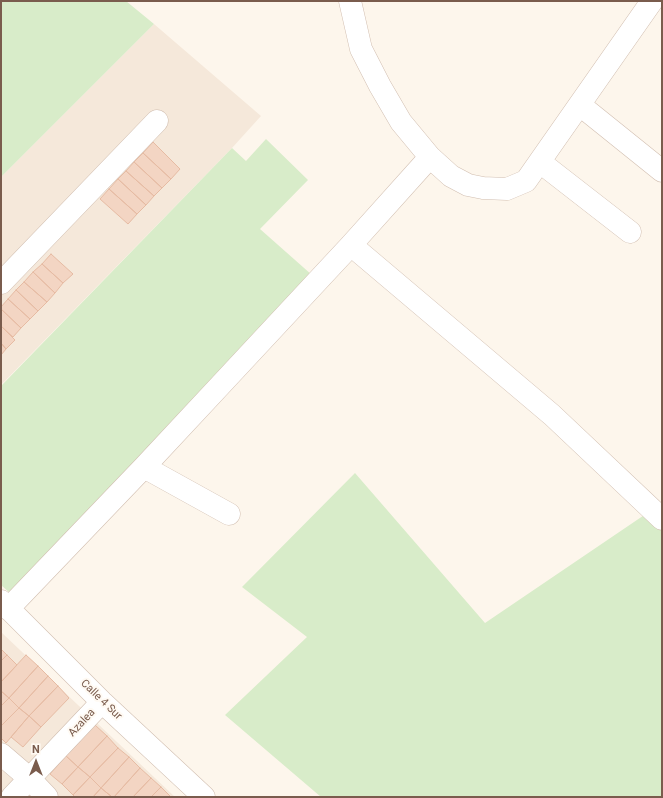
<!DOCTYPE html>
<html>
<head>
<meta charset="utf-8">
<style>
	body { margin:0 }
	#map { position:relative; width:663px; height:798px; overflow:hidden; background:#fdf6ec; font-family:Roboto,sans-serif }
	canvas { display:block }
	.frame { position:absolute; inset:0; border:2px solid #7a5c4d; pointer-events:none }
	.north { position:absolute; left:16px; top:742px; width:40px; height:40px; -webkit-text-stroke:3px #fffaf3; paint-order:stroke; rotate:0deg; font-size:11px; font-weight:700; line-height:16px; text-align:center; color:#7a5c4d }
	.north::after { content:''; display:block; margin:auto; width:14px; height:18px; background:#7a5c4d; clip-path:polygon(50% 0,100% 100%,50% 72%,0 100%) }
</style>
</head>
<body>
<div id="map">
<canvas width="663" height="798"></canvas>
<div class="frame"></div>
<div class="north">N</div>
</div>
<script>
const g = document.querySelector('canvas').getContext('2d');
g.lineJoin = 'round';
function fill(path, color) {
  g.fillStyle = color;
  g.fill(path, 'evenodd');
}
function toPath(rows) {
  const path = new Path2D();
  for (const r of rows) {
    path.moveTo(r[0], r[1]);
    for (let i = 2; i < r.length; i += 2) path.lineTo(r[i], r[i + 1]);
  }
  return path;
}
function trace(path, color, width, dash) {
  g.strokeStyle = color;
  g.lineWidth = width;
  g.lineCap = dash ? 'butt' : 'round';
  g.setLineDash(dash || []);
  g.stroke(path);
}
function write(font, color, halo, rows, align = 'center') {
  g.font = font + ' Roboto,sans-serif';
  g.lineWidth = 4;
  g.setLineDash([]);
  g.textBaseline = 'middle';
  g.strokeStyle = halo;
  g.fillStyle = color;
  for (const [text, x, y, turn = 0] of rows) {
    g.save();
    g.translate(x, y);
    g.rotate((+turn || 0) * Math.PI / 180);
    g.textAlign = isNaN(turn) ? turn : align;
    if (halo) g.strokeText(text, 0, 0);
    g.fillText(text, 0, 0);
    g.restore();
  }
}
fill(toPath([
	[154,24,261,116,232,148,1,385,1,177],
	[1,632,175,797,1,797]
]), '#f5e8da');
fill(toPath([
	[1,1,126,1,154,24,1,177],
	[266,139,308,180,260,229,312,275,11,594,1,585,1,386,232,148,246,161],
	[355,473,485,623,662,503,662,797,321,797,225,715,307,637,242,587]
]), '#d8ecc9');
const building = toPath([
	[153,142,180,169,171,179,143,153,153,142],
	[143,153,171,179,162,188,134,162,143,153],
	[134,162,162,188,154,196,126,171,134,162],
	[126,171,154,196,146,205,118,179,126,171],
	[118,179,146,205,137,214,109,189,118,179],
	[109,189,137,214,128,224,100,199,109,189],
	[51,254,73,274,63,283,42,264,51,254],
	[42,264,63,283,55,293,33,272,42,264],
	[33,272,55,293,47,302,24,282,33,272],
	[24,282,47,302,38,311,16,290,24,282],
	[16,290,38,311,30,319,8,299,16,290],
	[8,299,30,319,21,328,1,309,1,307,8,299],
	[1,309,21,328,13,337,1,326,1,309],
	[1,326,15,340,6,349,1,343,1,326],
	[1,343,6,349,1,355,1,343],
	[1,649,7,655,1,661,1,649],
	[7,655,17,665,1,682,1,661,7,655],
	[26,655,38,666,9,698,1,691,1,682,26,655],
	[38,666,48,676,19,708,9,698,38,666],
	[48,676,58,686,29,716,19,708,48,676],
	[58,686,69,698,41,727,29,716,58,686],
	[1,691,9,698,1,706,1,691],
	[9,698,19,708,1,726,1,706,9,698],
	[19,708,29,716,6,743,1,738,1,726,19,708],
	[29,716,41,727,23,747,11,737,29,716],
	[95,725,107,736,78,767,66,756,95,725],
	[107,736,118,748,90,777,78,767,107,736],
	[118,748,129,757,101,788,90,777,118,748],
	[66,756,78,767,62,784,50,774,66,756],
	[129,757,140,768,114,797,112,797,101,788,129,757],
	[78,767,90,777,73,795,62,784,78,767],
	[140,768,151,778,133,797,114,797,140,768],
	[90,777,101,788,93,797,75,797,73,795,90,777],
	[151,778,161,787,151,797,133,797,151,778],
	[161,787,171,797,151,797,161,787],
	[101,788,112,797,93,797,101,788]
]);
fill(building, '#f3d5c3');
trace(building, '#e6bba3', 1);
const minor = toPath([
	[350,1,361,49,380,86,401,122,430,157,451,176,468,185,483,188,507,189,526,181,652,1],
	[580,105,662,171],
	[540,162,630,232],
	[351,245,552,415,662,519],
	[1,283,157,121],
	[144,467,229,514],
	[1,601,102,702,204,797],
	[8,609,144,467,214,392,351,245,430,157],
	[1,754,29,778,47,797],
	[12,797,102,702]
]);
trace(minor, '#d1beb0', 23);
trace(minor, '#fff', 22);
write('11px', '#7a5c4d', '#fffaf3', [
	["Calle 4 Sur",101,700,44],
	["Azalea",82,723,-47]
]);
</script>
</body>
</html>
